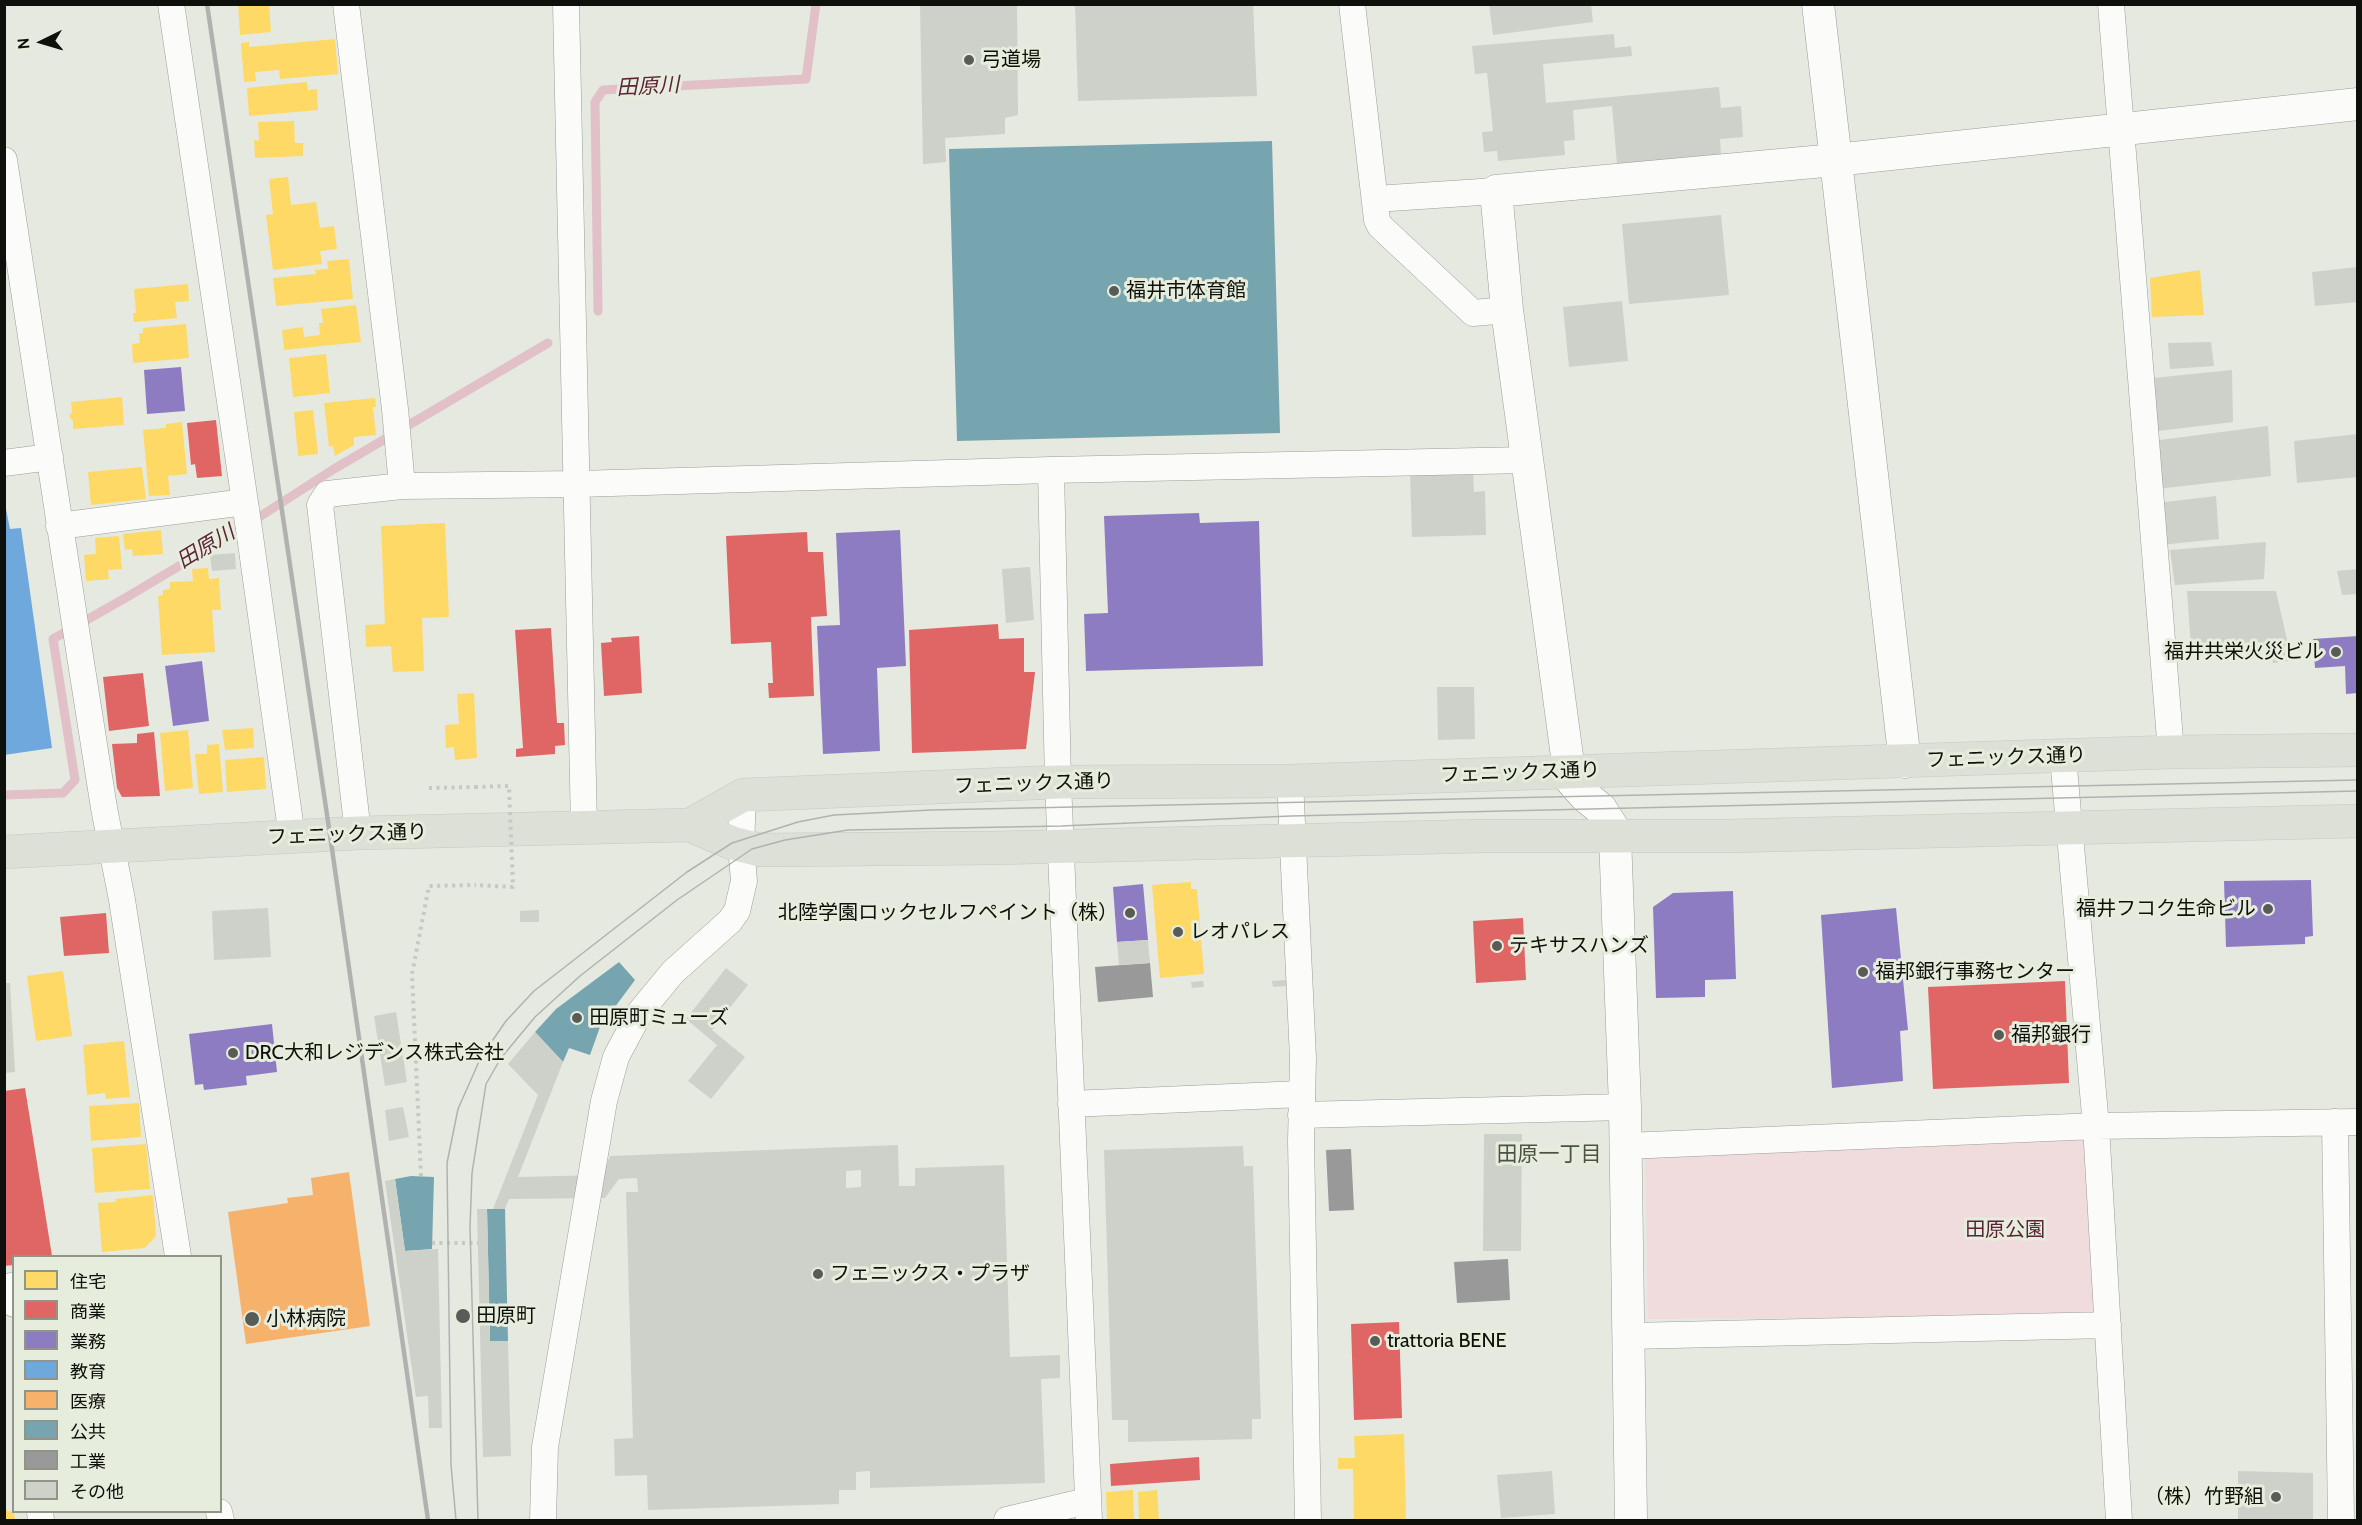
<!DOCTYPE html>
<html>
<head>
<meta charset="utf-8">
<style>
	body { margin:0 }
	#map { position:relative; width:2362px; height:1525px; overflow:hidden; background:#e5e9e0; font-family:Cabin,"Noto Sans JP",sans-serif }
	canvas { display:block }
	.frame { position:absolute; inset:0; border:6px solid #0e100b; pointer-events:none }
	.legend { position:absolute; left:12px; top:1255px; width:210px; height:258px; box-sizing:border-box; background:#e6eddc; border:2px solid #909588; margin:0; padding:8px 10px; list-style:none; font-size:18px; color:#0e100b }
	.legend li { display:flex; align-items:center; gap:12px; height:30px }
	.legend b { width:30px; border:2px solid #909588 }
	.north { position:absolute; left:12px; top:12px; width:60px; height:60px; -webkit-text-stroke:4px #e6eddc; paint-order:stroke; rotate:265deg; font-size:16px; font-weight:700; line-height:24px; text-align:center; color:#0e100b }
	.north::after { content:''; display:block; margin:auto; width:21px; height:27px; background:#0e100b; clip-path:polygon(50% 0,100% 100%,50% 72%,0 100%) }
</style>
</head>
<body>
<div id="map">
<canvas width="2362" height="1525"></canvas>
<div class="frame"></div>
<ul class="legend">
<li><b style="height:16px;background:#ffd966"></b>住宅</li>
<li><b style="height:16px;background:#e06666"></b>商業</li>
<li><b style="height:16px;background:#8e7cc3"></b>業務</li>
<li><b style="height:16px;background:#6fa8dc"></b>教育</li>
<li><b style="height:16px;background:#f6b26b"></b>医療</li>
<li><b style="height:16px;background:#76a5af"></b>公共</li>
<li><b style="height:16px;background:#999"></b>工業</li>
<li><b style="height:16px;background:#ced1c9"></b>その他</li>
</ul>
<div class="north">N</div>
</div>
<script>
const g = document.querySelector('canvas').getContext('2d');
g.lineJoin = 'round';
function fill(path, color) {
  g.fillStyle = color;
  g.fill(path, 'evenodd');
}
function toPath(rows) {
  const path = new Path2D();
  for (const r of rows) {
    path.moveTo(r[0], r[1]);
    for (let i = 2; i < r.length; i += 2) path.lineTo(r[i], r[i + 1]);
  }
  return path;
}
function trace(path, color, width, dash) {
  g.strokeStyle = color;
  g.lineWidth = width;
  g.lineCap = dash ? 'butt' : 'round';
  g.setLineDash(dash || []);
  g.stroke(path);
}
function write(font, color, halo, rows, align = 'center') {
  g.font = font + ' Cabin,"Noto Sans JP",sans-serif';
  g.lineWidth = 6;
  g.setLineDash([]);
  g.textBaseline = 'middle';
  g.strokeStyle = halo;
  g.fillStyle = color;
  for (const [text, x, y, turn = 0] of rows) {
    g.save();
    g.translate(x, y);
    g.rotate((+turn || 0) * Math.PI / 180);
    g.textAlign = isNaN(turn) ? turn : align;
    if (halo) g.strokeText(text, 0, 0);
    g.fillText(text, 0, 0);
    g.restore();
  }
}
fill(toPath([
	[2088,1139,2098,1317,1648,1319,1645,1157]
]), '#f0dbdd');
fill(toPath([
	[238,4,269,4,271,32,240,35],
	[335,39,338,74,280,79,279,70,255,72,256,81,244,82,241,43,249,42,249,47],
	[307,82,308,90,317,89,318,110,249,116,247,88],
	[294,121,295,143,303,143,303,156,255,158,254,140,259,141,258,122],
	[288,177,291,205,316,202,320,228,334,226,337,249,320,251,322,264,273,270,266,215,273,214,269,179],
	[349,259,353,299,276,306,273,278,316,274,315,270,328,269,327,261],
	[2200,270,2204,315,2152,317,2150,278],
	[188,284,189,301,175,302,177,318,134,322,133,313,136,313,134,289],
	[356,305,361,342,284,350,282,330,303,327,304,337,320,335,319,323,323,323,321,309],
	[186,324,189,358,133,363,132,344,140,343,139,333,143,333,143,328],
	[326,354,330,393,293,397,289,358],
	[122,397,124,425,73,429,73,421,69,416,72,412,71,402],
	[375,398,376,407,373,407,376,435,354,437,354,445,335,456,333,446,329,447,324,403],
	[313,410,318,454,298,456,294,412],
	[182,422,187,474,168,476,170,495,149,496,143,430,166,428,166,424],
	[142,467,146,499,91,505,88,472],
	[445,523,449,617,422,618,424,671,393,672,391,646,366,647,365,625,385,624,381,526],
	[161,530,163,554,133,556,132,549,125,550,123,534],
	[119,536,122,569,108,570,109,579,86,581,84,555,96,554,95,538],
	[208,568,209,579,219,578,221,610,212,610,215,652,162,655,158,596,163,595,163,590,170,589,170,582,193,581,192,569],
	[474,693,477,758,455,760,454,747,446,748,445,725,459,724,457,694],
	[253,728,254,748,225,750,222,730],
	[188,730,193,788,165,791,160,733],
	[219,744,223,792,199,794,195,754,207,754,207,745],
	[264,757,266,789,227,792,225,760],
	[1191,882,1191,889,1197,889,1204,974,1160,978,1152,885],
	[63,971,72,1036,36,1041,27,976],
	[124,1041,130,1097,106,1099,105,1093,87,1095,83,1045],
	[139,1103,141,1137,91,1141,89,1106],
	[146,1144,150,1189,95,1193,92,1148],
	[153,1195,156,1236,145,1248,102,1252,98,1203,116,1202,115,1199],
	[1404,1434,1406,1520,1354,1520,1353,1469,1338,1469,1338,1458,1355,1458,1354,1436],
	[1133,1490,1134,1520,1107,1520,1106,1492],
	[1157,1490,1159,1520,1139,1520,1138,1492],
	[4,1502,7,1511,14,1512,15,1520,4,1520]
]), '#ffd966');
fill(toPath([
	[216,420,222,476,197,478,195,464,191,465,187,423],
	[807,532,808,552,823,552,827,616,811,617,814,696,769,698,768,683,773,683,771,642,731,644,726,536],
	[998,624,999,639,1024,638,1024,672,1035,672,1026,749,912,753,909,630],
	[551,628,557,723,564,723,565,745,555,746,555,754,516,757,516,749,523,748,515,630],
	[639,636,642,693,604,696,601,643,612,642,611,638],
	[143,673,149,726,109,731,103,677],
	[154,732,160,796,122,797,117,788,112,744,137,743,137,734],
	[106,913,109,953,64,956,60,917],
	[1523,918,1526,980,1476,983,1473,921],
	[2065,981,2069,1083,1933,1089,1928,987],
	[25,1088,52,1256,14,1256,14,1265,4,1266,4,1091],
	[1399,1322,1402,1418,1354,1420,1351,1324],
	[1199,1457,1200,1480,1111,1486,1110,1464]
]), '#e06666');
fill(toPath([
	[181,367,185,411,147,414,144,370],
	[1199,513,1200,523,1259,521,1263,666,1086,671,1084,614,1108,613,1104,516],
	[900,530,906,666,877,668,880,751,823,754,817,626,840,625,836,533],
	[2358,636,2358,693,2346,694,2345,666,2315,668,2313,639],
	[202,661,209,721,173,726,165,666],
	[2311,880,2313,936,2305,937,2305,944,2226,947,2224,881],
	[1143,884,1148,940,1117,942,1113,887],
	[1733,891,1736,979,1705,980,1705,997,1656,998,1653,907,1673,893],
	[1896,908,1908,1030,1900,1031,1903,1081,1832,1088,1821,915],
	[272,1024,277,1072,246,1076,247,1085,204,1090,203,1084,195,1085,189,1034]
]), '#8e7cc3');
fill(toPath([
	[4,499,10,529,21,528,52,748,4,755]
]), '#6fa8dc');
fill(toPath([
	[349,1172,370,1326,246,1344,228,1212,288,1203,287,1198,313,1195,311,1178]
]), '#f6b26b');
fill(toPath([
	[1272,141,1280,433,957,441,949,149],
	[619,962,635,980,600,1027,590,1055,569,1048,563,1062,535,1032,556,1009],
	[411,1176,434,1177,432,1249,405,1251,395,1179],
	[487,1209,505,1209,508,1341,490,1341]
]), '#76a5af');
fill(toPath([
	[1150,963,1153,997,1098,1002,1095,967],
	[1351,1149,1354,1210,1329,1211,1326,1150],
	[1508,1259,1510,1300,1457,1303,1454,1262]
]), '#999');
trace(toPath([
	[598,311,595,102,603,90,806,79,816,4],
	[4,795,63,793,75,780,53,639,127,597,231,535,334,469,548,343]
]), '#e1c0c7', 9);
fill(toPath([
	[920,4,1017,4,1018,115,1005,118,1005,134,945,138,946,162,923,164],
	[1075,4,1253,4,1257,96,1078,101],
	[1489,4,1591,4,1593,22,1493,35],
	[1614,34,1615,48,1631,46,1632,56,1543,64,1546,103,1719,87,1721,108,1741,106,1743,137,1720,139,1721,155,1617,164,1612,106,1573,110,1575,140,1564,141,1565,155,1498,161,1497,151,1484,152,1482,132,1493,131,1487,73,1475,74,1472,46],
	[1721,215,1729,295,1629,304,1622,224],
	[2358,267,2358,302,2315,306,2312,272],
	[1622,301,1628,361,1569,367,1563,307],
	[2211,342,2214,366,2170,369,2168,343],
	[2232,370,2233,422,2158,431,2153,378],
	[2268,426,2271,476,2157,489,2152,441],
	[2358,434,2358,477,2297,483,2294,441],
	[1473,471,1474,492,1485,491,1486,535,1412,537,1410,473],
	[2216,496,2219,539,2160,545,2157,503],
	[2266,542,2264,579,2175,585,2170,550],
	[235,553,236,569,212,571,210,555],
	[1030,567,1034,620,1006,623,1002,569],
	[2358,569,2358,594,2342,595,2337,571],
	[2187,591,2276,591,2288,644,2288,661,2273,663,2269,642,2191,647],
	[1437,687,1474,687,1475,739,1438,740],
	[268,908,271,957,214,960,212,911],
	[539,910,539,922,520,922,520,911],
	[1148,940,1150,963,1119,965,1117,942],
	[726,968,748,985,712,1030,745,1057,711,1099,688,1081,717,1045,686,1019],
	[1286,980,1286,986,1273,987,1272,981],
	[1203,981,1204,987,1192,988,1191,982],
	[4,983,10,983,15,1072,4,1073],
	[396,1012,407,1082,385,1086,374,1016],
	[535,1032,563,1062,518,1177,602,1175,610,1156,898,1145,899,1186,915,1186,915,1168,1004,1165,1010,1357,1060,1355,1060,1378,1041,1379,1045,1483,870,1488,870,1471,856,1472,856,1490,839,1490,839,1504,648,1510,647,1475,615,1476,614,1439,633,1438,626,1192,638,1192,637,1178,619,1179,605,1198,509,1199,505,1209,493,1209,538,1095,508,1064],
	[861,1170,861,1187,846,1188,846,1171],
	[403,1107,409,1137,389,1141,385,1110],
	[1484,1134,1522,1134,1521,1251,1483,1251],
	[1243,1146,1244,1166,1253,1166,1261,1419,1252,1419,1252,1439,1128,1442,1128,1420,1112,1420,1104,1150],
	[395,1179,405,1251,438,1249,442,1428,429,1428,428,1396,416,1397,385,1181],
	[477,1209,487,1209,490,1341,508,1341,511,1456,483,1457],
	[1552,1471,1555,1514,1501,1518,1497,1475],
	[2238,1471,2313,1473,2313,1520,2238,1520]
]), '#ced1c9');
const minor = toPath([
	[171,4,250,536,292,837],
	[346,4,395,409,402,486],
	[566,4,584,827],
	[1352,4,1377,220,1380,226,1473,313,1507,310],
	[2111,4,2171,752],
	[4,160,80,656,104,808,122,900,178,1256],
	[1375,199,1496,191],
	[4,463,50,457],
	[1051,470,1058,782,1089,1520],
	[59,526,245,502],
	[2063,757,2096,1126,2119,1520],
	[1290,781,1303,1058,1301,1141,1308,1520],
	[358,833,320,505,327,494,402,486,578,484,1051,470,1527,460],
	[1071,1104,1301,1094],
	[1301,1115,1625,1107],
	[2335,1122,2341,1520],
	[1626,1146,2096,1126,2358,1122],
	[11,1286,14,1304],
	[1630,1336,2108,1325],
	[40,1512,41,1520],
	[219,1512,221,1520],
	[543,1520,545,1447,604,1101,616,1057,640,1012,673,972,730,921,737,911,744,881,741,846,743,795],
	[1007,1520,1087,1501]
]);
const tertiary = toPath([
	[1818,4,1905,762],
	[1631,1520,1625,1107,1615,836,1613,828,1601,809,1586,797,1571,780,1569,771,1507,310,1496,191,1835,160,2358,104]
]);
const primary = toPath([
	[690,825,743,795,1058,782,1290,781,2171,752,2358,750],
	[4,852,358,833,690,825,732,843,760,850,994,848,1483,836,1729,836,2358,821]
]);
trace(minor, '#9a9d97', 27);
trace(tertiary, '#9a9d97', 33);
trace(primary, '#c5c7c3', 34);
trace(toPath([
	[429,788,475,787],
	[421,1176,412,974,429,886,476,885],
	[432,1243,478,1243]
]), '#c7c8c6', 4, [3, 4.5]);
trace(minor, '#fbfcfa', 26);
trace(tertiary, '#fbfcfa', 32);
trace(primary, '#dce0d7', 33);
trace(toPath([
	[456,1520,451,1465,447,1163,458,1109,481,1057,506,1021,534,991,687,872,732,843,798,822,834,815,931,810,2358,780],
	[478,1520,470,1227,472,1173,486,1084,501,1058,535,1017,580,976,677,900,752,849,785,840,848,830,1061,826,1291,816,2358,791]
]), '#b1b2b0', 1.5);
trace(toPath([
	[207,4,330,835,428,1520]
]), '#b1b2b0', 4.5);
trace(toPath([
	[475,787,509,786,513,887,476,885]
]), '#c7c8c6', 4, [3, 4.5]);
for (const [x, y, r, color] of [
	[969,60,6,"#595c56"],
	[1114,291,6,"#595c56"],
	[2336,652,6,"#595c56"],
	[2268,909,6,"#595c56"],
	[1130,913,6,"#595c56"],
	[1178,932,6,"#595c56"],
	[1497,946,6,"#595c56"],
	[1863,972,6,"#595c56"],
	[577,1018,6,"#595c56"],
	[1999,1035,6,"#595c56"],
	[233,1053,6,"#595c56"],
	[818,1274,6,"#595c56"],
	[463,1316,8,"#595c56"],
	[252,1319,8,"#595c56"],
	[1375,1341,6,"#595c56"],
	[2276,1497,6,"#595c56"]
]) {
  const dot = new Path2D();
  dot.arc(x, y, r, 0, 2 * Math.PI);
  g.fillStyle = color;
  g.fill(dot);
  trace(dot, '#e6eddc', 2);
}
write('20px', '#0e100b', '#e6eddc', [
	["弓道場",981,60],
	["福井市体育館",1126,291],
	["福井共栄火災ビル",2324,652,"right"],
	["福井フコク生命ビル",2256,909,"right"],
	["北陸学園ロックセルフペイント（株）",1118,913,"right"],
	["レオパレス",1190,932],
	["テキサスハンズ",1509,946],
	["福邦銀行事務センター",1875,972],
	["田原町ミューズ",589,1018],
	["福邦銀行",2011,1035],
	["DRC大和レジデンス株式会社",245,1053],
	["フェニックス・プラザ",830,1274],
	["田原町",476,1316],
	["小林病院",266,1319],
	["trattoria BENE",1387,1341],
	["（株）竹野組",2264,1497,"right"]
], 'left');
write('20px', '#0e100b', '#e6eddc', [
	["フェニックス通り",2006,758,-2],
	["フェニックス通り",1520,773,-2],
	["フェニックス通り",1034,784,-2],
	["フェニックス通り",347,835,-2]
]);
write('20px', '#5d2238', '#e6eddc', [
	["田原公園",2005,1230]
]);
write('italic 21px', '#5e2339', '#e6eddc', [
	["田原川",648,87,-3],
	["田原川",206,547,-31]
]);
write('21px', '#4d5244', '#e6eddc', [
	["田原一丁目",1549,1155]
]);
</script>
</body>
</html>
